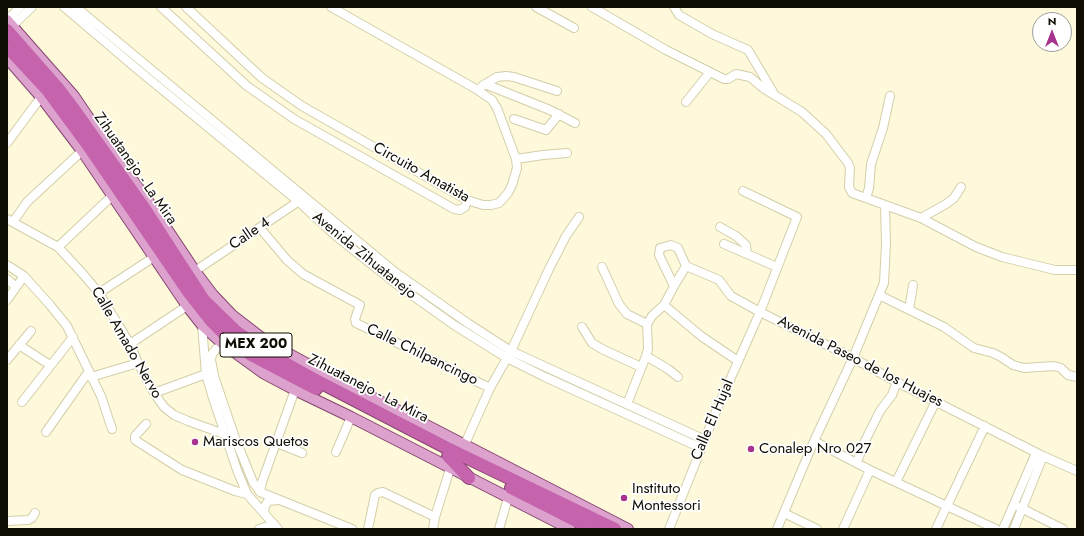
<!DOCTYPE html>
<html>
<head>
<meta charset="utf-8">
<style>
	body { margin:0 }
	#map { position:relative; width:1084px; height:536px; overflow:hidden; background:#fef9db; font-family:Jost,sans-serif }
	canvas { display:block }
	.frame { position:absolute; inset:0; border:8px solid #0f0c02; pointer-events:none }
	.north { position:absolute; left:1032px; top:12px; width:40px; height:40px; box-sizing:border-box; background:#fff; border:1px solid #9f9e9a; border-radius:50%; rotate:0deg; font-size:11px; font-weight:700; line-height:16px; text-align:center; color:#0f0c02 }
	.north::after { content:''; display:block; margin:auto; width:14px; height:18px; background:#a6338d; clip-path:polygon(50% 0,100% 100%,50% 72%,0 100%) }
</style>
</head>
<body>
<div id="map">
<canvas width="1084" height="536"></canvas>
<div class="frame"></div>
<div class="north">N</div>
</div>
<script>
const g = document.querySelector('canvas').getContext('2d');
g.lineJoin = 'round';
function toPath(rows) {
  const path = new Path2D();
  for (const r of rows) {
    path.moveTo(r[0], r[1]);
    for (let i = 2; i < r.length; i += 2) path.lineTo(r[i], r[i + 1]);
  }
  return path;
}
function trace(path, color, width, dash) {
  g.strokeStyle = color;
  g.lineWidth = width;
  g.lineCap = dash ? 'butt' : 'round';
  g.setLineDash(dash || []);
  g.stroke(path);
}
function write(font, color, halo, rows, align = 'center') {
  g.font = font + ' Jost,sans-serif';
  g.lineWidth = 3.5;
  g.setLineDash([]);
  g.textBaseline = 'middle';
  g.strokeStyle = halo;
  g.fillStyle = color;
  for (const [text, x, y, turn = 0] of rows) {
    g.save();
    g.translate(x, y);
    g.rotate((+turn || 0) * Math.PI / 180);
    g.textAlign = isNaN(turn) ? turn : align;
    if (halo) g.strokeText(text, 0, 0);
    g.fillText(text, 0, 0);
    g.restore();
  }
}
const minor = toPath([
	[64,7,137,69,299,202,336,236,399,286,454,325,507,358,545,377,701,448],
	[76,7,395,272,469,324,511,351,705,440],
	[161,7,247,86,294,119,454,209,460,210,465,207,467,200],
	[186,7,262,78,302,106,467,200,483,205,491,205,499,203,508,193,512,185,517,168,516,159,497,108,492,100,476,89,331,7],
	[536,7,574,28],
	[592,7,666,50,724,79,728,79,736,74,750,77,763,88,802,112,826,134,848,163,850,168,849,187,852,193,921,218,976,247,1002,257,1055,270,1077,270],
	[674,7,679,15,712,34,748,50,773,92],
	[7,20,20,7],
	[8,30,32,7],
	[485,84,550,110,575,123],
	[482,86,497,77,506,76,514,77,557,91],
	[686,102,710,72],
	[514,119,546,130,559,114],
	[7,143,41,97],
	[516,159,543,155,567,153],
	[866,198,869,188,871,164,883,128,890,96],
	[921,218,946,204,954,198,961,187],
	[7,219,58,247,83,274,99,293,130,344,138,363,154,393,164,407,174,415,188,421,235,438],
	[13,222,27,202,82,151],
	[720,227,736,236,746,245,747,254],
	[260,228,287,260,303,274,323,285,360,305,355,319,356,323,490,388],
	[724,244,777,267],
	[58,247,113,195],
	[7,265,24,276,50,305,67,326,101,396,112,429],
	[602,267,619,304,627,314,647,324],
	[195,271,302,199],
	[7,279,16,287],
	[674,286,659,255,660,248,671,245,678,248,686,266,719,280,731,296,760,312,853,358,897,382,1043,456,1077,471],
	[99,293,154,257],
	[879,295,944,327,974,348,993,353,1001,357,1013,365,1024,368,1054,366,1061,368,1068,375,1077,377],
	[7,300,24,276],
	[664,305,701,336,738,361],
	[909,310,913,285],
	[202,325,206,374,212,395,237,470,247,494,278,529],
	[582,327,592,343,602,349,641,367],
	[130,344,187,306],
	[223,344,216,349,212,354,211,360,214,376,235,438,253,482,260,492,352,529],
	[19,345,50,365],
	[646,356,668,369,678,377],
	[7,360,31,331],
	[91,377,138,363],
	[154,393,206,374],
	[22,402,73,337],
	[627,404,646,356,648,349,647,324,652,316,664,305,674,286,686,266],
	[146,424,135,436,135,440,182,470,235,491,247,494],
	[46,432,89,371],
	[814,441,870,470,996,529],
	[277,443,302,453],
	[464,446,490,388,511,351,549,269,566,236,579,217],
	[336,452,351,417],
	[857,462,865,441,880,411,892,395,897,382],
	[896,482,936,401],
	[260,492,262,482,295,390],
	[1019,507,1063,529],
	[264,513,265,506,268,501,278,500],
	[784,513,817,529],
	[7,521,28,520,32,518,35,513],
	[259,529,274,524],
	[368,529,375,495,378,493,383,492,435,517],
	[433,529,435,517,450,469],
	[499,529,508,498],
	[669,529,717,409,760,312,797,217,743,191],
	[777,529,814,441,853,358,884,283,886,243,885,205],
	[843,529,870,470],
	[936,529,985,426],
	[1003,529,1036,453],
	[1014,529,1043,456]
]);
const major = toPath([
	[7,20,74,96,112,152,151,205,195,271,213,295,232,315,267,342,302,361,628,529],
	[7,58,41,97,82,151,187,306,202,325,223,344,263,373,295,390,351,417,570,529]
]);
const highway = toPath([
	[7,30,58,88,74,109,145,209,204,300,237,332,269,354,312,378,449,449,615,529],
	[7,47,47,90,89,147,189,293,211,321,226,336,251,355,316,389],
	[448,456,469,478],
	[511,488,592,529]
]);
trace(minor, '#d4cea9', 10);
trace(major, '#854570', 12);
trace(highway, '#854570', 14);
trace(minor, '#fff', 8);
trace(major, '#dca2cd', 10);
trace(highway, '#c564ac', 12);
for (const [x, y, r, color] of [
	[195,442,4,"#a6338d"],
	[751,449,4,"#a6338d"],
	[624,498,4,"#a6338d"]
]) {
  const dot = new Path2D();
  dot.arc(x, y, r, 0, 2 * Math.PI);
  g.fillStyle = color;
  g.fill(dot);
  trace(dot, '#fff', 1.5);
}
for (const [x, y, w] of [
	[256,345,72]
]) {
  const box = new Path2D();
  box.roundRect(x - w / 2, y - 12, w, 24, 3);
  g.fillStyle = '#fff';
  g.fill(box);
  trace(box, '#0f0c02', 1);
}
write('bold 14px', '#0f0c02', null, [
	["MEX 200",256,345]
]);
write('15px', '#0f0c02', '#fff', [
	["Zihuatanejo - La Mira",135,169,55],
	["Circuito Amatista",421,173,29],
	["Calle 4",250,234,-34],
	["Avenida Zihuatanejo",364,256,39],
	["Calle Amado Nervo",126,343,60],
	["Calle Chilpancingo",422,355,26],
	["Avenida Paseo de los Huajes",860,362,27],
	["Zihuatanejo - La Mira",368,389,27],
	["Calle El Hujal",713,420,-67]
]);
write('15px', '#0f0c02', '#fff', [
	["Mariscos Quetos",203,442],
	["Conalep Nro 027",759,449],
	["Instituto",632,489],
	["Montessori",632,506]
], 'left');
</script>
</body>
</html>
